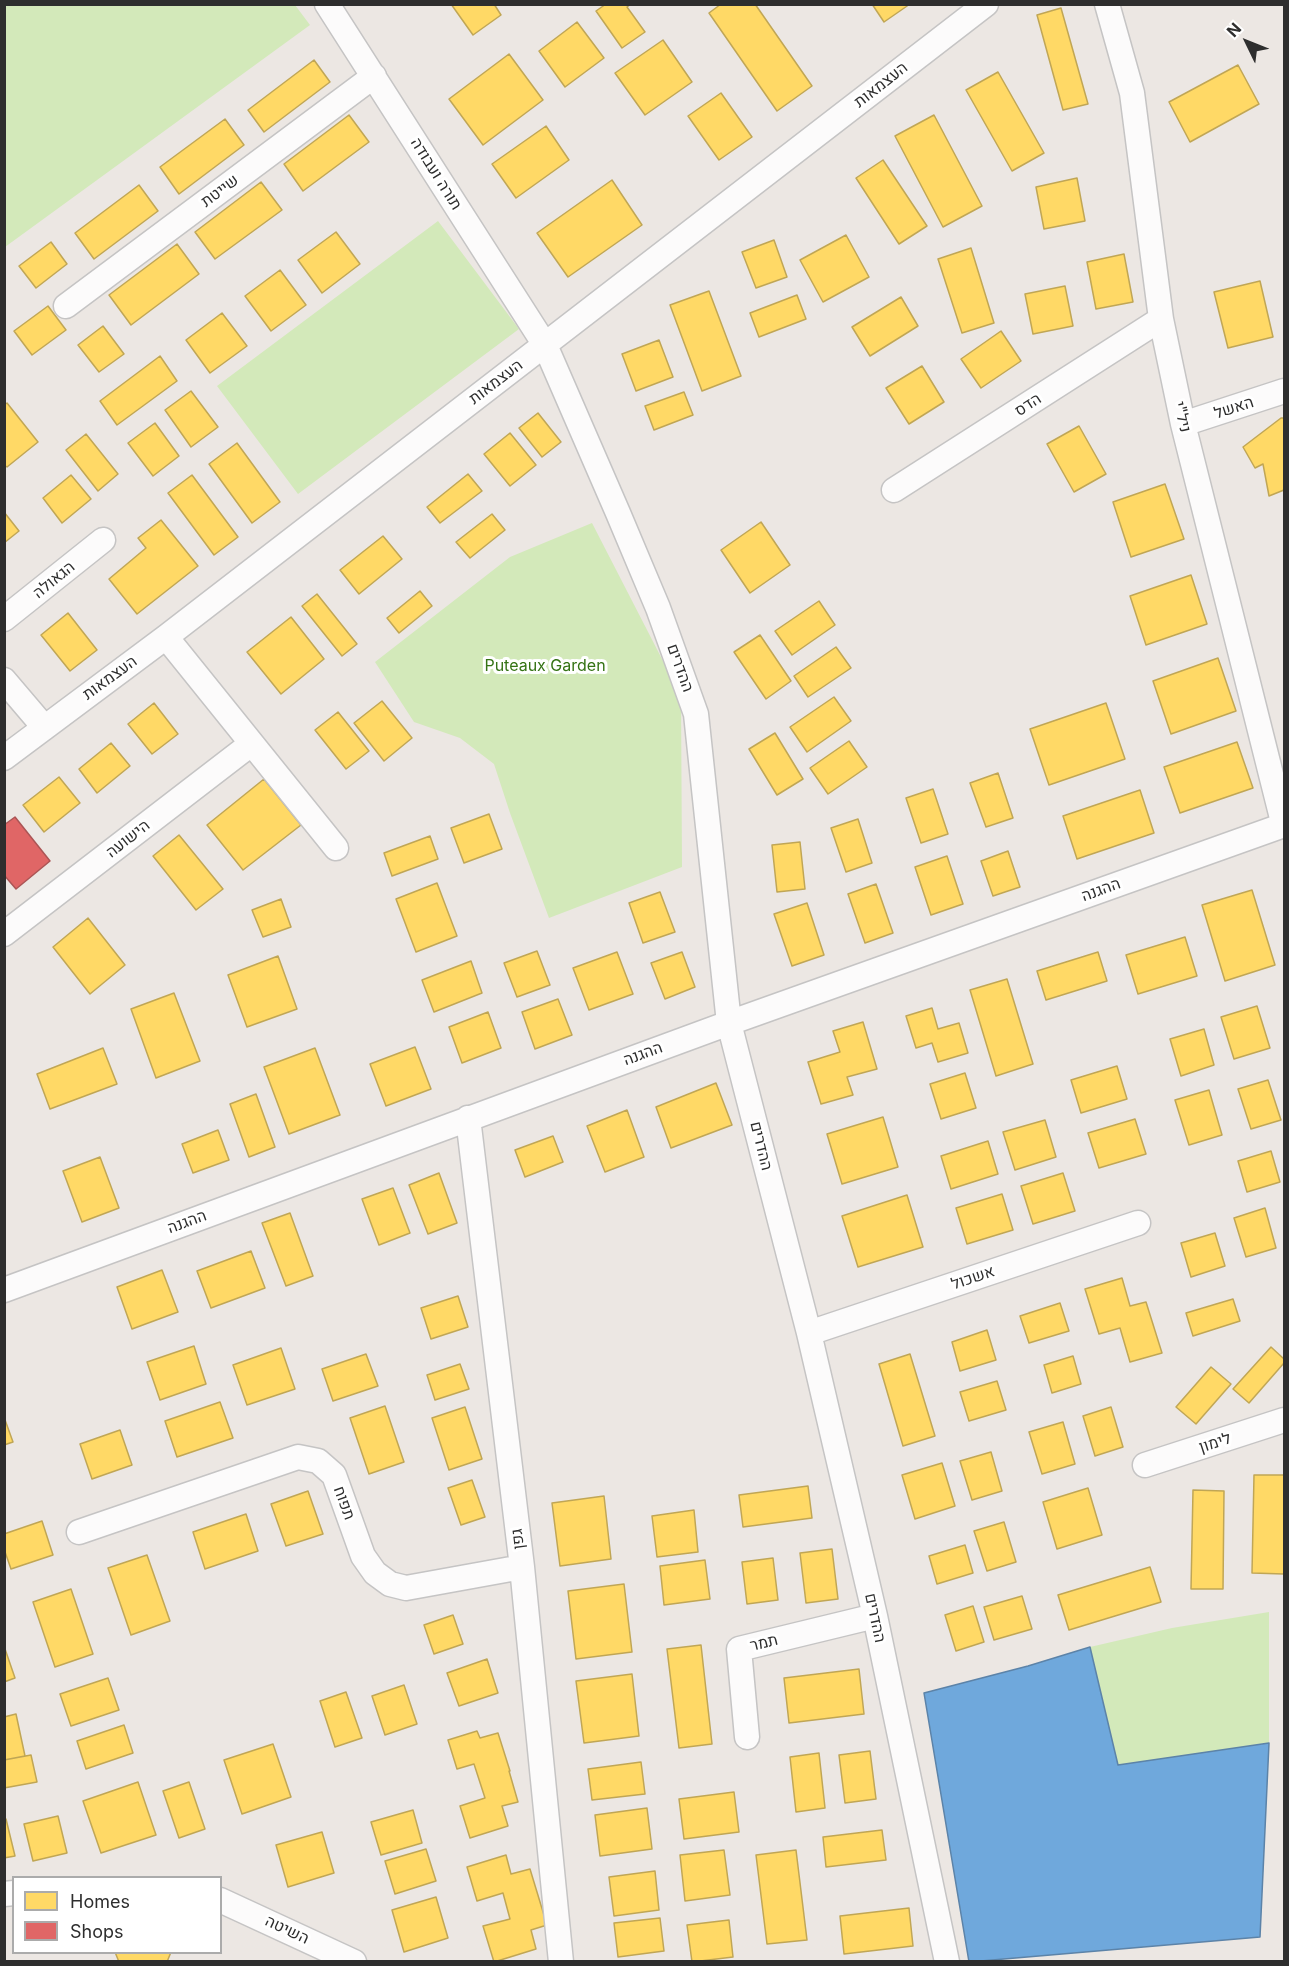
<!DOCTYPE html>
<meta charset="utf-8">
<style>
body{margin:0}
#map{position:relative;width:1289px;height:1966px;overflow:hidden;background:#ece7e3;font-family:Inter,sans-serif}
canvas{display:block}
.frame{position:absolute;inset:0;border:6px solid #2e2e2e;pointer-events:none}
.legend{position:absolute;left:12px;top:1876px;width:210px;height:78px;box-sizing:border-box;background:#fff;border:2px solid #ababab;margin:0;padding:8px 10px;list-style:none;font-size:18px;color:#2e2e2e}
.legend li{display:flex;align-items:center;gap:12px;height:30px}
.legend b{width:30px;border:2px solid #ababab}
.north{position:absolute;left:1217px;top:12px;width:60px;height:60px;-webkit-text-stroke:4px #fff;paint-order:stroke;rotate:313deg;font-size:16px;font-weight:700;line-height:24px;text-align:center;color:#2e2e2e}
.north::after{content:'';display:block;margin:auto;width:21px;height:27px;background:#2e2e2e;clip-path:polygon(50% 0,100% 100%,50% 72%,0 100%)}
</style>
<div id="map">
<canvas width="1289" height="1966"></canvas>
<div class="frame"></div>
<ul class="legend">
<li><b style="height:16px;background:#ffd966"></b>Homes</li>
<li><b style="height:16px;background:#e06666"></b>Shops</li>
</ul>
<div class="north">N</div>
</div>
<script>
const context = document.querySelector('canvas').getContext('2d');
context.lineJoin = 'round';
function fill(path, color) { context.fillStyle = color; context.fill(path, 'evenodd'); }
function trace(path, color, width, dash) { context.strokeStyle = color; context.lineWidth = width; context.lineCap = dash ? 'butt' : 'round'; context.setLineDash(dash || []); context.stroke(path); }
function label(font, color, halo, rows, align = 'center') {
  context.font = font + ' Inter,Heebo,sans-serif'; context.lineWidth = 6; context.setLineDash([]); context.textBaseline = 'middle'; context.strokeStyle = halo; context.fillStyle = color; for (const [text, x, y, turn = 0] of rows) {
    context.save(); context.translate(x, y); context.rotate((+turn || 0) * Math.PI / 180); context.textAlign = isNaN(turn) ? turn : align; if (halo) context.strokeText(text, 0, 0); context.fillText(text, 0, 0); context.restore();
  }
}
fill(new Path2D(`
 M5 4 295 5 310 25 5 247Z
 M438 221 519 329 298 494 217 386Z
 M592 523 681 696 682 867 549 918 510 813 494 764 460 738 414 722 375 662 510 557Z
 M1269 1612V1743L1118 1765 1090 1647 1172 1628Z`), '#d3e9ba');
const homes = new Path2D(`
 M451 4H494L501 15 473 35Z
 M606 4H631L627 7 645 32 622 48 596 11Z
 M721 4H755L812 86 777 111 709 13Z
 M872 4H910L884 22Z
 M1061 8 1088 104 1063 110 1037 15Z
 M577 22 604 58 565 87 539 51Z
 M663 40 692 82 645 115 615 73Z
 M509 54 543 100 483 145 449 99Z
 M314 60 330 82 264 132 248 110Z
 M1238 65 1259 104 1190 142 1169 102Z
 M998 72 1044 153 1012 171 966 90Z
 M721 93 752 137 719 160 688 116Z
 M349 115 369 142 303 191 284 164Z
 M934 115 982 206 943 227 895 136Z
 M225 119 244 145 179 194 160 167Z
 M546 126 569 160 516 198 492 164Z
 M883 160 927 226 899 244 856 178Z
 M1077 178 1085 221 1044 229 1036 187Z
 M612 180 642 225 568 277 537 233Z
 M261 182 282 210 215 259 195 232Z
 M139 185 158 211 94 259 75 233Z
 M336 232 360 264 322 293 298 260Z
 M846 235 869 277 823 302 800 260Z
 M774 240 787 277 756 288 742 252Z
 M51 242 67 264 36 288 19 266Z
 M177 244 199 274 131 325 109 295Z
 M971 248 994 323 962 333 938 259Z
 M1124 254 1133 302 1096 309 1087 262Z
 M280 270 306 305 271 331 245 296Z
 M1260 281 1273 337 1228 348 1214 292Z
 M1065 286 1073 326 1033 334 1025 294Z
 M709 291 741 376 702 391 670 305Z
 M797 295 806 319 759 337 750 313Z
 M901 297 918 326 870 356 852 327Z
 M48 306 66 330 32 355 14 331Z
 M222 313 247 346 210 373 186 340Z
 M103 326 124 354 99 372 78 345Z
 M1001 331 1021 361 981 388 961 359Z
 M659 340 673 377 636 391 622 354Z
 M160 356 177 381 117 425 100 401Z
 M922 366 944 402 909 424 886 388Z
 M191 391 218 427 191 447 165 410Z
 M684 392 693 415 654 430 645 406Z
 M7 403 38 442 7 467 4 465V405Z
 M538 413 561 442 542 457 519 428Z
 M1281 418H1284V490L1269 496 1263 464 1255 468 1243 447Z
 M155 423 179 456 153 476 128 443Z
 M1079 426 1106 474 1074 492 1047 444Z
 M510 433 536 465 510 486 484 454Z
 M86 434 118 474 98 491 66 450Z
 M237 443 280 502 252 523 209 464Z
 M468 474 482 491 440 523 427 507Z
 M71 475 91 499 62 523 43 498Z
 M192 475 238 537 214 555 168 493Z
 M1165 484 1184 539 1131 557 1113 502Z
 M4 512 19 531 4 543Z
 M492 514 505 530 470 558 456 542Z
 M161 520 198 566 137 614 109 579 146 548 138 538Z
 M761 522 790 565 750 593 721 550Z
 M383 536 402 559 359 594 340 570Z
 M1191 575 1207 624 1146 645 1130 596Z
 M420 591 432 606 399 633 387 618Z
 M317 594 357 644 342 656 302 606Z
 M819 601 835 625 792 655 775 631Z
 M68 613 97 650 70 671 41 635Z
 M291 617 324 659 281 694 247 652Z
 M760 635 791 681 766 699 734 652Z
 M836 647 851 668 808 697 794 676Z
 M1218 658 1236 711 1171 734 1153 681Z
 M834 697 851 721 807 752 790 727Z
 M382 701 412 738 384 761 354 723Z
 M154 703 178 734 152 754 128 724Z
 M1106 703 1125 759 1049 785 1030 729Z
 M338 712 369 751 346 769 315 730Z
 M775 733 803 779 777 795 749 749Z
 M849 741 867 767 828 794 810 768Z
 M1237 742 1253 788 1180 813 1164 767Z
 M111 743 130 766 97 793 79 769Z
 M998 773 1013 818 986 827 970 783Z
 M59 777 80 803 44 832 23 805Z
 M264 779 301 825 243 870 207 825Z
 M933 789 948 834 921 843 906 798Z
 M1140 790 1154 833 1077 859 1063 816Z
 M489 814 502 849 464 863 451 828Z
 M858 819 872 863 846 872 831 828Z
 M179 835 223 889 196 910 153 856Z
 M430 836 438 859 392 876 384 853Z
 M800 842 805 889 777 892 772 845Z
 M1008 851 1020 887 993 896 981 861Z
 M947 856 963 904 931 915 915 867Z
 M437 883 457 936 416 952 396 899Z
 M876 884 893 933 865 943 848 894Z
 M1252 890 1275 965 1225 981 1202 905Z
 M660 892 675 932 643 943 629 903Z
 M281 899 291 927 263 937 252 910Z
 M807 903 824 955 792 966 774 914Z
 M88 918 125 965 90 994 53 947Z
 M1185 937 1197 976 1138 994 1126 955Z
 M537 951 550 985 517 997 504 963Z
 M617 952 633 994 589 1010 573 968Z
 M682 952 695 987 665 999 651 963Z
 M1098 952 1107 981 1046 1000 1037 971Z
 M278 956 297 1009 247 1027 228 975Z
 M471 961 482 993 434 1012 422 980Z
 M1007 979 1033 1064 996 1076 970 990Z
 M174 993 200 1061 156 1078 131 1009Z
 M558 999 572 1035 535 1049 522 1012Z
 M1257 1006 1270 1048 1234 1059 1221 1017Z
 M932 1008 938 1029 959 1023 968 1053 938 1062 932 1043 916 1048 906 1016Z
 M488 1012 501 1048 462 1063 449 1027Z
 M863 1022 877 1069 847 1077 853 1095 821 1104 808 1062 840 1052 833 1031Z
 M1204 1029 1214 1065 1181 1076 1170 1039Z
 M415 1047 431 1089 386 1106 370 1064Z
 M103 1048 117 1084 50 1109 37 1074Z
 M315 1048 340 1115 289 1134 264 1067Z
 M1117 1066 1127 1099 1081 1113 1071 1080Z
 M965 1073 976 1108 941 1119 930 1084Z
 M1268 1080 1281 1120 1251 1129 1238 1089Z
 M716 1083 732 1125 671 1148 656 1107Z
 M1209 1090 1222 1135 1189 1145 1175 1100Z
 M256 1094 275 1147 249 1157 230 1104Z
 M627 1110 644 1157 605 1172 587 1126Z
 M883 1117 898 1167 842 1184 827 1134Z
 M1135 1119 1146 1154 1099 1168 1088 1133Z
 M1045 1120 1056 1157 1015 1170 1003 1132Z
 M218 1130 229 1160 193 1173 182 1144Z
 M553 1136 563 1162 525 1177 515 1150Z
 M988 1141 998 1174 951 1189 941 1156Z
 M1271 1151 1280 1182 1247 1192 1238 1161Z
 M100 1157 119 1208 82 1222 63 1171Z
 M439 1173 457 1223 428 1234 409 1185Z
 M1063 1173 1075 1211 1033 1224 1021 1186Z
 M393 1188 410 1233 379 1245 362 1199Z
 M1002 1194 1013 1230 967 1244 956 1208Z
 M907 1195 923 1247 858 1267 842 1216Z
 M1265 1208 1276 1248 1246 1257 1234 1218Z
 M290 1213 313 1276 286 1286 262 1223Z
 M1215 1233 1225 1266 1191 1277 1181 1243Z
 M251 1251 265 1288 211 1308 197 1271Z
 M162 1270 178 1312 132 1329 117 1287Z
 M1122 1278 1130 1306 1146 1302 1162 1353 1130 1362 1120 1328 1099 1334 1085 1289Z
 M458 1296 468 1327 431 1339 421 1308Z
 M1233 1299 1240 1321 1193 1336 1186 1313Z
 M1060 1303 1069 1331 1029 1343 1020 1316Z
 M987 1330 996 1360 960 1371 952 1342Z
 M194 1346 206 1384 160 1400 147 1362Z
 M1271 1347 1284 1359V1363L1249 1403 1233 1389Z
 M281 1348 295 1389 247 1405 233 1365Z
 M366 1354 378 1386 333 1401 322 1369Z
 M910 1354 935 1436 903 1446 879 1364Z
 M1073 1356 1081 1384 1052 1393 1044 1365Z
 M460 1364 469 1389 435 1400 427 1375Z
 M1211 1367 1231 1384 1196 1424 1176 1407Z
 M997 1381 1006 1410 969 1421 960 1392Z
 M220 1402 233 1438 177 1457 165 1421Z
 M385 1406 404 1462 369 1474 350 1418Z
 M465 1407 482 1459 449 1470 432 1418Z
 M1111 1407 1123 1447 1095 1456 1083 1416Z
 M4 1417 13 1442 4 1445Z
 M1063 1422 1075 1464 1042 1474 1029 1432Z
 M120 1430 132 1465 92 1479 80 1444Z
 M991 1452 1002 1491 972 1500 960 1461Z
 M942 1463 955 1506 915 1519 902 1475Z
 M1254 1475H1284V1574L1252 1573Z
 M472 1480 485 1517 461 1525 448 1488Z
 M808 1486 812 1518 743 1527 739 1495Z
 M1088 1488 1102 1535 1057 1549 1043 1502Z
 M1193 1490 1224 1491 1223 1589H1191Z
 M308 1491 323 1534 286 1546 271 1504Z
 M604 1496 611 1559 560 1566 552 1503Z
 M694 1510 698 1552 657 1557 652 1516Z
 M246 1514 258 1551 205 1569 193 1532Z
 M42 1521 53 1555 11 1569 4 1549V1534Z
 M1004 1522 1016 1562 987 1571 974 1531Z
 M965 1545 973 1573 937 1584 929 1556Z
 M832 1549 838 1599 806 1603 800 1553Z
 M147 1555 170 1621 131 1635 108 1568Z
 M773 1558 778 1600 747 1604 742 1562Z
 M705 1560 710 1599 664 1605 660 1566Z
 M1150 1567 1161 1602 1069 1630 1058 1595Z
 M624 1584 632 1652 576 1659 568 1591Z
 M71 1589 93 1654 55 1667 33 1602Z
 M1022 1596 1032 1629 994 1640 984 1607Z
 M973 1606 984 1642 956 1651 945 1615Z
 M453 1615 463 1644 434 1654 424 1625Z
 M701 1645 712 1744 679 1748 667 1649Z
 M4 1646 15 1678 4 1682Z
 M487 1659 498 1693 459 1706 447 1673Z
 M859 1669 864 1714 789 1723 784 1678Z
 M632 1674 639 1736 584 1743 576 1681Z
 M108 1678 119 1710 71 1726 60 1694Z
 M404 1685 417 1724 385 1735 372 1696Z
 M346 1692 362 1738 335 1747 320 1701Z
 M16 1714 25 1756 4 1760V1717Z
 M124 1725 133 1753 86 1769 77 1741Z
 M477 1731 480 1738 498 1733 510 1771H509L518 1802 502 1806 508 1826 470 1838 460 1806 485 1798 474 1764 457 1769 448 1740Z
 M273 1744 291 1797 242 1814 224 1760Z
 M870 1751 876 1799 845 1803 839 1755Z
 M819 1753 825 1808 796 1812 790 1757Z
 M31 1755 37 1782 4 1788V1760Z
 M641 1762 645 1794 592 1800 588 1769Z
 M138 1782 156 1835 101 1853 83 1801Z
 M189 1782 205 1829 179 1838 163 1791Z
 M734 1792 739 1832 684 1839 679 1799Z
 M647 1808 652 1849 600 1856 595 1815Z
 M413 1810 422 1843 381 1855 371 1822Z
 M58 1816 67 1853 33 1861 24 1824Z
 M4 1819H6L15 1856 4 1858Z
 M882 1830 886 1860 826 1867 823 1837Z
 M322 1832 334 1873 288 1887 276 1845Z
 M426 1849 436 1881 395 1894 385 1861Z
 M724 1850 730 1895 685 1901 680 1855Z
 M796 1850 807 1940 767 1944 756 1855Z
 M506 1855 511 1874 530 1869 547 1925 531 1930 536 1949 494 1962 483 1926 510 1919 503 1893 477 1901 467 1867Z
 M655 1871 659 1910 614 1916 609 1877Z
 M436 1897 448 1938 404 1952 392 1910Z
 M909 1908 913 1946 844 1954 840 1916Z
 M660 1918 664 1951 618 1957 614 1923Z
 M729 1920 733 1957 692 1962 687 1925Z
 M115 1952H171L167 1962H119Z`);
fill(homes, '#ffd966');
trace(homes, '#c0a655', 1.5);
const shops = new Path2D(`
 M15 817 50 861 16 889 4 875V825Z`);
fill(shops, '#e06666');
trace(shops, '#ab5555', 1.5);
const schools = new Path2D(`
 M1090 1647 1118 1765 1269 1743 1260 1937 969 1962 924 1693 1028 1666Z`);
fill(schools, '#6fa8dc');
trace(schools, '#5c83a8', 1.5);
const minor = new Path2D(`
 M327 4 545 345 618 513 658 608 696 714 729 1023 809 1333 875 1616 947 1962
 M1107 4 1132 93 1161 319 1183 424 1284 826
 M66 306 374 76
 M1183 424 1284 391
 M894 490 1161 319
 M4 619 103 540
 M166 637 336 848
 M4 680 44 727
 M4 758 166 637 986 4
 M4 934 251 744
 M468 1118 522 1567 561 1962
 M4 1290 729 1023 1284 825
 M809 1333 1138 1223
 M1145 1465 1284 1420
 M79 1532 298 1457 318 1461 334 1475 363 1556 375 1573 390 1584 406 1588 522 1567
 M747 1737 739 1649 875 1616
 M4 1894 14 1893
 M220 1900 354 1962`);
trace(minor, '#c5c4c4', 27);
trace(minor, '#fcfbfb', 24);
label('16px', '#2e2e2e', '#fff', [
 ["העצמאות",881,85,-38],
 ["תורה ועבודה",436,174,58],
 ["שייטת",220,191,-37],
 ["העצמאות",496,382,-37],
 ["הדס",1028,405,-33],
 ["האשל",1234,408,-18],
 ["ניל\"י",1182,417,77],
 ["הגאולה",54,580,-39],
 ["ההדרים",680,668,70],
 ["העצמאות",110,678,-36],
 ["הישועה",128,839,-38],
 ["ההגנה",1101,890,-20],
 ["ההגנה",643,1054,-20],
 ["ההדרים",761,1146,76],
 ["ההגנה",187,1222,-20],
 ["אשכול",973,1278,-19],
 ["לימון",1215,1443,-18],
 ["תפוח",344,1503,70],
 ["גפן",518,1539,-97],
 ["ההדרים",875,1618,78],
 ["תמר",764,1643,-14],
 ["השיטה",287,1930,25]
]);
label('16px', '#357315', '#fff', [
 ["Puteaux Garden",545,666]
]);
</script>
